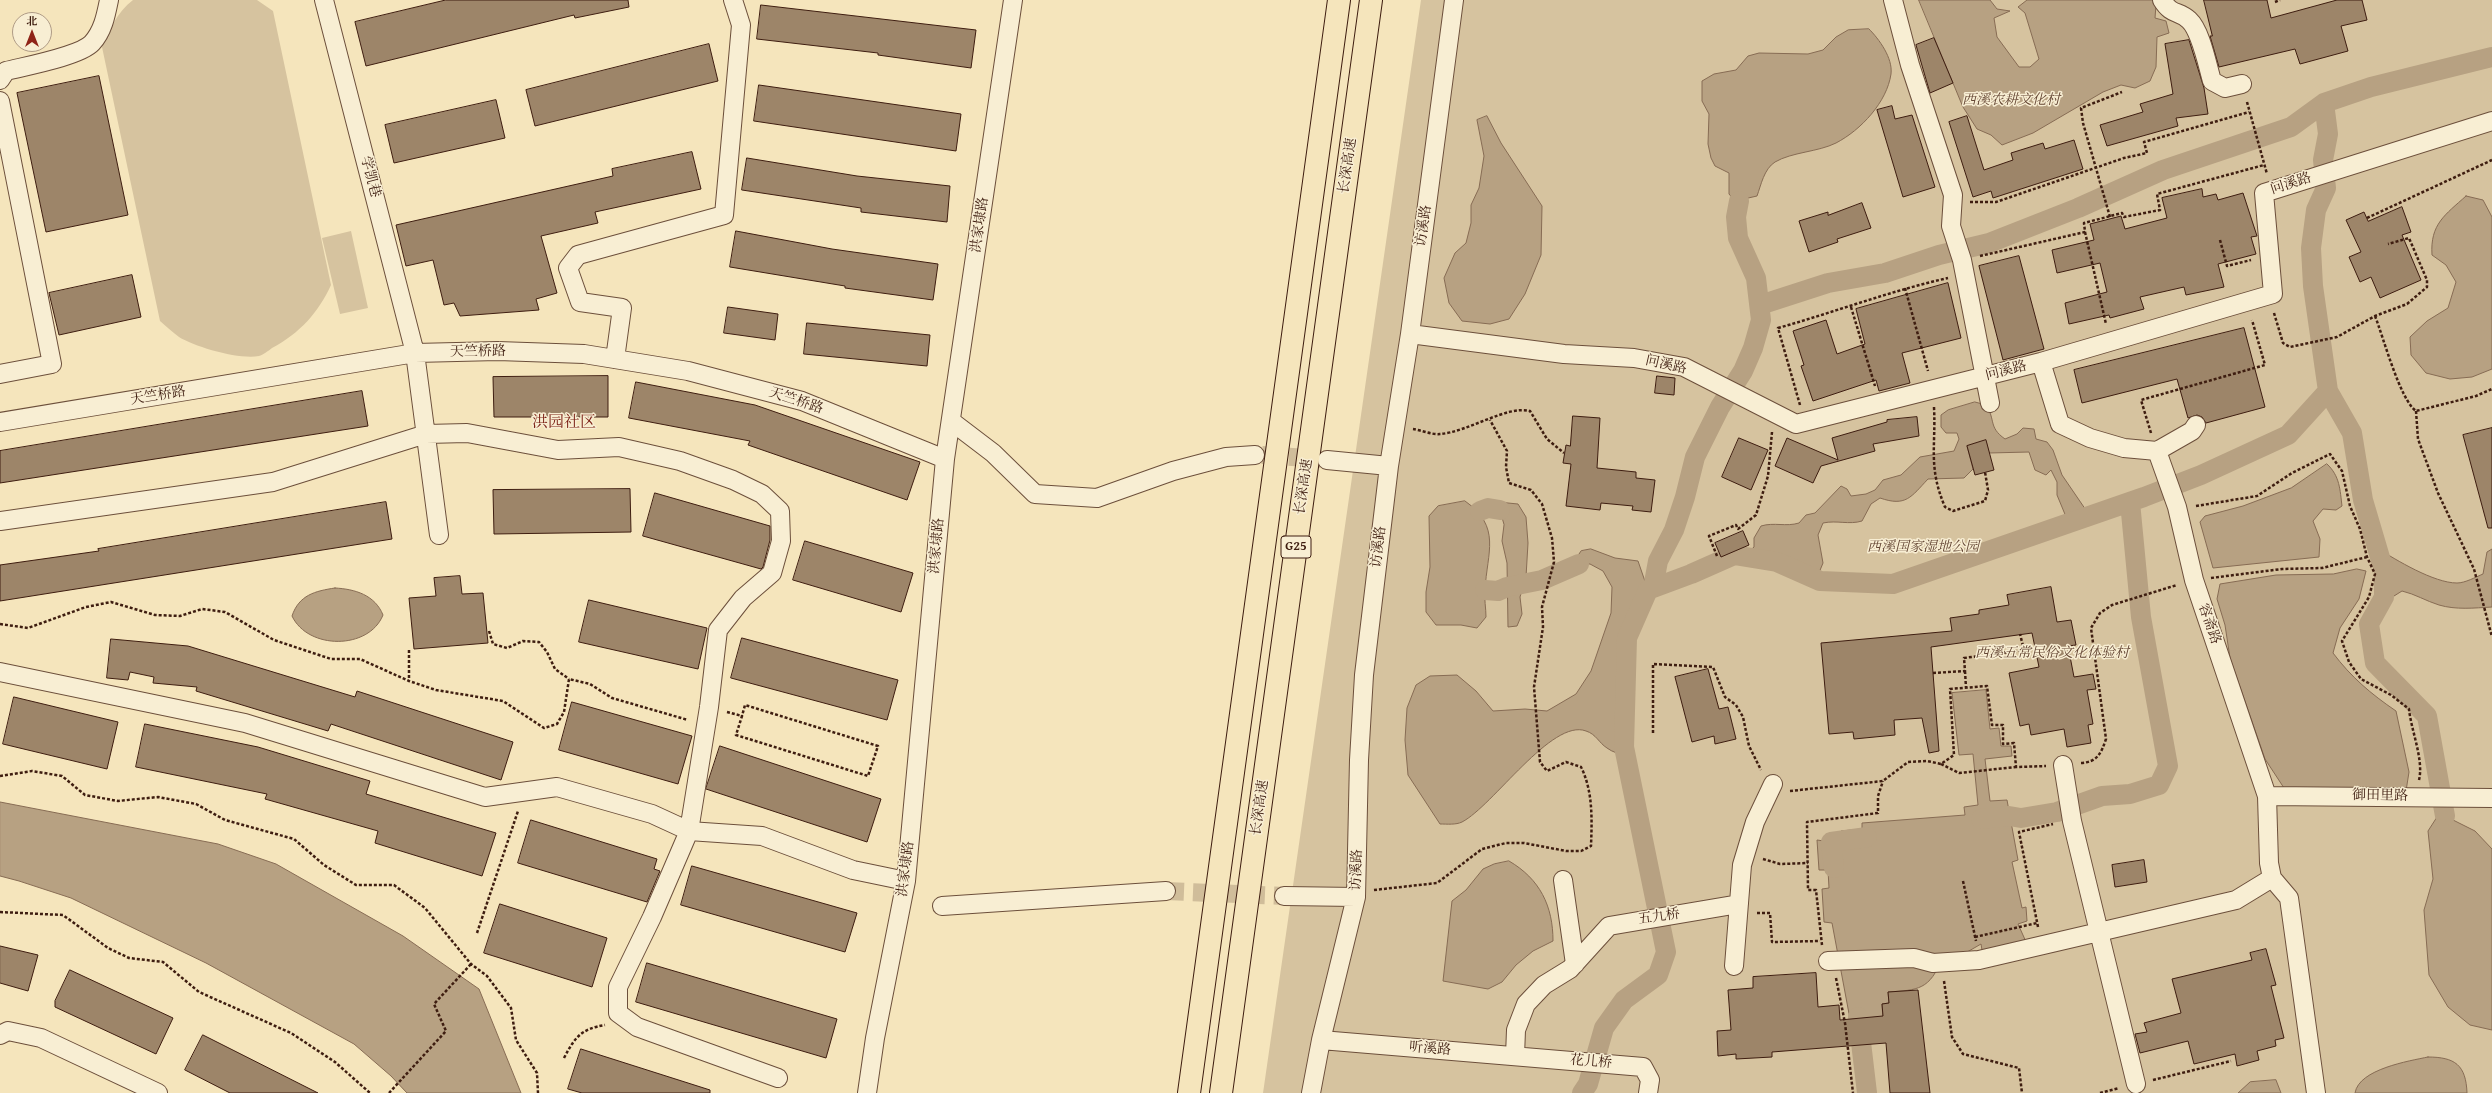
<!DOCTYPE html>
<meta charset="utf-8">
<style>
body{margin:0}
#map{position:relative;width:2492px;height:1093px;overflow:hidden;background:#f5e5bc;font-family:"Gentium Book Plus","Noto Serif SC",serif}
canvas{display:block}
.north{position:absolute;left:12px;top:12px;width:40px;height:40px;box-sizing:border-box;background:#f8eed3;border:1px solid #ae9a85;border-radius:50%;rotate:0deg;font-size:11px;font-weight:700;line-height:16px;text-align:center;color:#3e1d10}
.north::after{content:'';display:block;margin:auto;width:14px;height:18px;background:#8f2418;clip-path:polygon(50% 0,100% 100%,50% 72%,0 100%)}
</style>
<div id="map">
<canvas width="2492" height="1093"></canvas>
<div class="north">北</div>
</div>
<script>
const context = document.querySelector('canvas').getContext('2d');
context.lineJoin = 'round';
function fill(path, color) { context.fillStyle = color; context.fill(path, 'evenodd'); }
function trace(path, color, width, dash) { context.strokeStyle = color; context.lineWidth = width; context.lineCap = dash ? 'butt' : 'round'; context.setLineDash(dash || []); context.stroke(path); }
function label(font, color, halo, rows, align = 'center') {
  context.font = font + ' "Gentium Book Plus","Noto Serif SC",serif'; context.lineWidth = 3; context.setLineDash([]); context.textBaseline = 'middle'; context.strokeStyle = halo; context.fillStyle = color; for (const [text, x, y, turn = 0] of rows) {
    context.save(); context.translate(x, y); context.rotate((+turn || 0) * Math.PI / 180); context.textAlign = isNaN(turn) ? turn : align; if (halo) context.strokeText(text, 0, 0); context.fillText(text, 0, 0); context.restore();
  }
}
fill(new Path2D(`
 M133 0H257L273 11 331 285C318 313 300 333 272 348 268 351 263 355 259 356 240 360 195 347 179 337 172 332 166 326 160 321L102 47C110 29 117 12 133 0Z
 M1421 0H2492V1093H1263Z
 M351 231 368 308 340 314 322 238Z`), '#d6c39f');
const water = new Path2D(`
 M1919 0H1990L1997 9 2010 11 1994 18 1997 37 2019 67H2030L2039 59 2025 13 2018 7 2027 0H2160L2156 5 2155 18 2166 21 2169 33 2157 37 2156 67 2150 81 2135 88 2121 85 2103 92 2033 133 2002 145 1991 135 1977 129 1963 107Z
 M1869 29C1879 39 1893 58 1891 74 1887 102 1861 130 1836 143 1818 152 1792 152 1775 162 1764 169 1761 185 1757 196L1735 201 1729 194V173L1715 166 1711 158 1708 144 1709 114 1702 101V81L1714 74 1736 70 1748 56 1759 53 1808 54 1823 50 1836 37 1848 30Z
 M1487 116 1501 143 1542 206 1541 255 1525 294 1509 319 1490 324 1462 321 1449 303 1444 278 1455 253 1466 243 1471 223V205L1479 188 1484 156 1477 120Z
 M2466 196 2483 200 2492 217V369L2472 377 2450 379 2426 373 2411 355 2410 337 2427 321 2448 308 2456 282 2446 265 2432 255C2430 224 2445 215 2466 196Z
 M1975 402 1986 405C1996 420 1988 427 2005 439L2017 434 2023 428 2034 429 2036 439 2047 442 2053 450 2062 475 2090 516 2069 524 2057 495V482L2051 470 2046 475 2035 470 2029 452 1989 453 1986 441 1967 446 1973 469 1964 478 1928 479C1911 497 1906 507 1880 498L1871 504 1862 521C1849 525 1837 520 1823 523L1818 535 1823 563 1816 580 1777 562 1743 557 1754 547V538L1761 526C1774 522 1786 527 1799 523L1806 515 1815 513 1841 486 1847 489 1851 496 1866 494 1875 490 1883 480 1901 475 1920 457 1954 451 1959 439 1957 433H1946L1941 427V415L1948 410Z
 M2327 464C2340 476 2340 490 2342 506L2336 510 2323 509 2313 521 2320 539 2319 557 2213 568 2200 522 2205 516 2243 506 2291 488Z
 M1465 501C1502 527 1487 552 1485 590 1484 599 1486 608 1486 617L1477 628 1461 625H1436L1426 612V592L1430 567 1429 516 1438 506Z
 M1498 502 1518 504 1526 517 1528 543 1526 577 1520 597 1522 614 1517 626 1508 627 1507 563 1502 541 1504 525Z
 M2377 548C2396 560 2434 583 2457 583 2465 583 2476 577 2483 574L2487 552 2492 549V607C2474 608 2456 610 2439 605 2426 601 2415 594 2402 591L2394 596 2384 597V572Z
 M1591 549 1615 558 1638 561 1648 590 1627 638 1626 756C1620 754 1612 752 1607 748 1599 743 1596 734 1586 731 1552 718 1493 806 1462 822 1456 825 1447 824 1440 824L1408 775 1405 740 1407 708 1416 685 1430 676 1457 675 1476 691 1493 711 1525 709 1547 711 1576 694 1591 671 1611 613 1612 587 1603 571 1590 564H1579L1577 557 1581 551Z
 M2357 569 2366 571 2359 599 2340 628 2333 653C2351 677 2371 694 2396 711L2409 772 2406 791 2284 788 2265 759 2230 658 2225 625 2217 599 2220 584 2276 575 2333 574Z
 M335 588C355 589 375 595 383 615 369 650 308 650 292 616 299 595 315 591 335 588Z
 M1986 690 1990 729 1999 728 2001 746H2011L2012 756 1985 759 1990 801 2007 800 2018 860 2012 862 2022 908 2026 907 2027 921 2018 924 2027 944 1983 956 1981 944 1962 955 1942 958C1930 990 1918 990 1888 992L1889 1003 1882 1004 1883 1020 1850 1019 1832 923 1824 922 1822 889 1829 888 1828 870H1819L1817 840 1831 842 1840 839 1841 831 1862 829V823L1965 815 1964 807 1978 805 1973 754 1959 755 1952 693Z
 M0 802 218 844 276 864 403 936 479 989 521 1093H407L391 1076 354 1044 206 963 71 898 19 881 0 876Z
 M2445 816 2475 831 2492 849V1030L2470 1025 2448 1007 2429 975 2424 910 2433 879 2428 831 2437 817Z
 M1509 861C1540 879 1553 906 1553 941L1533 951 1516 965 1502 982 1488 989 1443 981 1452 901 1466 890 1483 869 1494 864Z
 M2428 1057C2455 1057 2466 1065 2467 1093H2355C2359 1069 2409 1061 2428 1057Z
 M2276 1080 2281 1093H2238L2250 1082Z`);
fill(water, '#b7a182');
trace(water, '#876c54', 1);
trace(new Path2D(`
 M2324 103 2328 134 2323 160 2326 188 2316 210 2311 248 2313 286 2328 391 2352 433 2363 500 2384 571V597L2369 624 2375 663 2427 716 2445 816
 M1760 305 1828 283 1885 273 1939 255 1989 243 2078 208 2163 170 2291 127 2324 103 2371 87 2492 57
 M1480 511 1488 508 1500 510
 M1653 588 1658 561 1674 530 1685 497 1695 457 1720 407 1743 371 1753 348 1761 320 1756 278 1738 238 1736 217 1739 201
 M1485 590 1498 591 1507 587 1542 580 1579 564
 M1981 819 2009 816 2021 818 2057 812 2102 796 2130 794 2159 785 2168 766 2141 617 2130 502
 M1834 868 1831 842 1867 837
 M1858 1017 1867 1093
 M1582 1093 1588 1084 1604 1028 1624 1000 1658 975 1666 952 1624 747 1627 638 1648 590 1691 574 1734 555 1777 562 1820 581 1893 584 2144 497 2201 475 2288 435 2328 391`), '#b7a182', 20);
const building = new Path2D(`
 M446 0H628L629 7 575 18 574 15 366 66 355 22Z
 M2204 0H2267L2271 18 2337 0H2362L2367 20 2341 26 2348 51 2300 64 2295 49 2219 67 2210 36H2212Z
 M761 5 976 30 971 68 878 55V53L757 39Z
 M1934 38 1953 83 1930 93 1916 45Z
 M2189 40 2204 88 2208 114 2176 118 2178 126 2107 146 2100 125 2143 112 2140 104 2173 94 2165 44Z
 M709 44 718 81 535 126 526 90Z
 M99 76 128 215 46 232 17 93Z
 M759 85 961 114 956 151 754 121Z
 M496 100 505 138 394 163 385 125Z
 M1892 106 1895 119 1912 115 1935 187 1903 197 1877 110Z
 M1967 116 1984 170 2013 160 2011 153 2043 143 2045 149 2074 140 2083 169 1993 198 1991 191 1973 197 1949 122Z
 M692 152 701 189 595 212 598 223 541 236 557 293 536 299 539 310 460 316 454 303 444 305 433 260 406 266 396 225 613 176 612 169Z
 M747 158 857 176 950 186 947 222 861 212V208L742 190Z
 M2202 189 2203 197 2216 194 2218 200 2243 193 2257 236 2251 237 2256 254 2218 264 2224 287 2186 295 2184 287 2140 297 2144 309 2110 318 2109 315 2069 324 2065 303 2107 292 2100 263 2057 273 2052 250 2094 240 2090 224 2121 216 2125 229 2167 218 2162 198Z
 M1862 203 1871 228 1837 239 1838 242 1809 252 1799 221 1828 212V215Z
 M2402 207 2411 232 2402 235 2421 280 2380 298 2371 277 2360 282 2349 257 2361 252 2346 220 2364 212 2368 221Z
 M736 231 832 249 938 264 933 300 845 288V286L730 267Z
 M2019 256 2044 349 2003 360 1979 266Z
 M132 275 141 317 59 335 49 293Z
 M1948 283 1961 338 1902 353 1910 383 1879 391 1876 380 1813 401 1801 366 1804 365 1793 331 1826 320 1837 354 1865 344 1856 309Z
 M728 307 778 314 775 340 724 333Z
 M807 323 930 335 927 366 804 354Z
 M2244 328 2265 407 2206 423 2202 417 2197 415 2188 418 2177 379 2082 403 2074 370Z
 M608 376V417H494L493 377Z
 M1657 376 1675 378 1674 395 1655 393Z
 M636 382 755 405 920 462 907 500 748 445 750 441 629 418Z
 M362 391 368 426 0 483V451Z
 M1573 416 1600 418 1597 468 1636 472V478L1655 480 1651 512 1632 510 1633 506 1601 503 1600 510 1566 506 1571 464 1563 463 1566 445 1570 446Z
 M1917 417 1919 436 1873 444 1875 451 1821 466 1813 483 1775 466 1787 438 1838 460 1832 438 1887 422V420Z
 M2492 428V528H2488L2463 435Z
 M1739 438 1768 450 1751 490 1722 477Z
 M1986 440 1994 470 1975 475 1967 446Z
 M630 489 631 532 494 534 493 490Z
 M655 493 770 526V540L763 567 761 569 643 536Z
 M386 502 392 539 0 601V565L99 551 98 549Z
 M1743 531 1749 545 1721 557 1715 543Z
 M805 541 913 573 901 612 793 580Z
 M460 576 462 594 483 593 488 643 414 649 409 598 436 596 434 578Z
 M2051 587 2057 622 2071 620 2076 645 2068 646 2074 677 2093 674 2096 689 2087 690 2093 724 2088 725 2091 743 2067 747 2064 729 2031 735 2029 724 2020 726 2009 673 2039 667 2032 633 1931 647 1939 751 1929 753 1922 718 1894 720 1895 735 1854 739 1853 732 1829 734 1821 643 1952 631 1950 618 1979 614V610L2009 605 2007 595Z
 M589 600 707 628 698 669 579 642Z
 M742 638 898 680 887 720 731 678Z
 M111 639 188 646 355 697 357 691 513 742 501 780 331 724 328 731 196 691 197 687 153 683 154 677 130 672 128 680 107 678Z
 M1708 669 1719 709 1728 707 1736 739 1715 744 1714 736 1692 742 1675 677Z
 M14 697 118 722 107 769 3 744Z
 M572 702 692 736 678 784 559 750Z
 M145 724 258 747 370 781 366 794 496 833 482 876 375 843 378 831 265 799 267 794 136 767Z
 M720 746 881 799 867 842 706 789Z
 M531 820 657 859 654 869 660 871 647 902 518 863Z
 M2144 860 2147 882 2115 887 2112 865Z
 M692 866 857 913 845 952 681 905Z
 M500 904 607 938 592 987 484 953Z
 M0 946 38 955 28 991 0 983Z
 M2266 949 2276 985 2271 986 2284 1038 2275 1040 2276 1046 2257 1051 2259 1060 2237 1066 2235 1054 2194 1064 2188 1041 2140 1053 2135 1034 2147 1032 2144 1023 2181 1013 2172 979 2252 960 2250 953Z
 M647 963 837 1019 826 1058 636 1002Z
 M70 970 173 1018 156 1054 55 1007V1001Z
 M1816 973 1818 1007 1839 1005 1840 1020 1883 1016 1882 1004 1889 1003 1888 992 1918 990 1930 1093H1890L1886 1043 1772 1052V1057L1736 1059V1054L1718 1056 1717 1031 1731 1030 1728 990 1753 988V977Z
 M203 1035 318 1093H230L185 1070Z
 M581 1049 710 1090V1093H582L568 1089Z`);
fill(building, '#9d8569');
trace(building, '#3e1d10', 1);
trace(new Path2D(`
 M1262 455 1321 459
 M1166 891 1284 896`), '#d0bd9a', 18, [18, 9]);
const minor = new Path2D(`
 M324 0 415 353 439 535
 M1893 0 1910 65 1953 195 1951 226 1962 260 1990 403
 M2162 0C2172 16 2178 10 2189 20 2201 31 2207 64 2212 81L2225 88 2242 84
 M0 80 6 71C26 66 80 56 92 43 103 31 106 15 109 0
 M0 101 52 364 0 374
 M1410 334 1564 354 1634 358 1684 367 1796 424 2041 362 2273 294 2264 193 2492 121
 M615 359 622 308 580 302 568 268 578 255 724 215 741 25 733 0
 M2041 362 2060 424 2090 438 2124 448 2157 451 2192 431 2196 425
 M951 421 993 453 1035 494 1097 498 1173 471 1226 457 1255 455
 M0 422 415 353 498 351 584 354 688 371 802 401 945 459
 M1327 460 1389 466
 M0 521 273 482 426 434 467 433 558 450 619 447 680 461 733 480 762 494 780 511 781 541 772 573 743 598 718 630 709 707 689 831 652 917 618 987V1013L637 1027 778 1078
 M0 672 245 723 485 797 557 787 652 814 689 831 762 836 853 870 906 881
 M2063 765 2072 821 2136 1084
 M2267 796 2492 798
 M2272 878 2289 898 2316 1093
 M1563 880 1575 964
 M1284 896 1356 897
 M942 906 1166 891
 M1828 961 1914 958 1933 963 1979 960 2236 900 2272 878 2269 863 2267 796 2194 580 2177 507 2157 451
 M1734 966 1742 865 1755 822 1773 784
 M0 1035 8 1031 41 1038 158 1093
 M1321 1040 1643 1067 1650 1080 1648 1093
 M1515 1056 1516 1030 1526 1004 1544 985 1570 969 1609 926 1739 904
 M867 1093 875 1038 906 881 945 459 1013 0
 M1311 1093 1321 1040 1356 897 1359 760 1364 675 1389 466 1410 334 1454 0`);
const highway = new Path2D(`
 M1189 1093 1339 0
 M1221 1093 1371 0`);
trace(minor, '#6c4f3b', 20);
trace(highway, '#3e1d10', 24);
trace(new Path2D(`
 M2275 2 2280 0
 M2247 102 2267 174
 M1970 202H1996L2124 158 2147 153 2144 142 2249 112
 M2110 217 2083 123 2081 108 2122 92
 M2367 218 2492 160
 M2085 232 2106 324
 M2220 240 2227 266 2251 260
 M1980 256 2085 232 2084 223 2122 213 2124 217 2160 210 2157 194 2264 165
 M1905 288 1928 371
 M1851 307 1875 386
 M2274 313 2283 343 2290 347 2337 337 2375 316 2407 304 2427 287V280L2409 238 2388 244
 M2375 316C2383 336 2400 400 2416 411L2476 396 2492 389
 M1800 405 1778 328C1835 312 1890 291 1948 278
 M1934 407C1936 448 1928 467 1945 507L1953 511 1985 501 1988 490 1985 472
 M2416 411 2418 439 2438 493 2474 569 2492 637
 M1413 429C1421 430 1432 435 1440 434 1468 432 1507 405 1530 411L1547 439 1564 453
 M2151 433 2141 400 2265 365 2252 320
 M2196 506 2257 496 2292 473 2330 454 2342 471 2350 506 2360 529 2367 557 2375 574 2369 597 2342 641 2349 662 2361 679 2391 695 2409 709C2411 730 2424 760 2419 780
 M1717 556 1709 536 1736 525 1738 529 1756 515 1768 476 1772 432
 M2211 578 2282 569 2322 568 2367 557
 M0 624 28 628 86 607 111 602 155 615 180 616 202 609 225 612 274 640 331 659H360L409 681 436 690 503 701 544 728 557 724 564 712 569 679 590 684 612 698 688 720
 M489 631 493 644 507 648 523 641 539 642 547 652 555 669 569 679
 M409 650V681
 M1965 671 1966 688
 M1933 673 1965 671 1964 658 2024 650 2020 634
 M727 712 742 716 736 735 868 776 878 746 745 705 742 716
 M1653 733V664L1713 667 1725 697 1736 705 1743 717 1749 746 1761 770
 M2081 763C2097 762 2101 754 2106 739L2091 628 2100 613 2112 605 2177 585
 M1941 764 1959 773 2016 767
 M0 776 32 771 62 776 85 795 118 801 158 797 196 804 225 820 294 839 324 865 356 885H394L425 908 471 964 487 976 511 1008 516 1040 537 1073 538 1093
 M1790 791 1883 781 1908 762 1927 761 1941 764 1954 755 1950 689 1987 686 1992 725H2003V744L2014 743 2016 767 2046 766
 M1763 859 1780 864 1808 863
 M1963 881 1976 941
 M1374 890 1437 883 1482 849 1506 843H1524L1566 851H1581L1591 846C1592 819 1593 791 1581 767L1566 762 1547 771 1540 762 1534 687 1543 627 1542 607 1554 562 1552 538 1542 504 1531 490 1509 483 1506 467 1507 451 1490 420
 M0 912 63 915 108 948 129 958 163 962 199 992 291 1033 335 1062 370 1093
 M1757 913H1770L1772 942 1820 941
 M2038 927 2019 832 2053 824
 M477 933 518 811
 M1975 937 2037 923
 M1822 945 1816 890H1808L1807 822 1878 813V796L1883 781
 M1836 978 1845 1023 1853 1093
 M1944 981 1952 1037 1963 1054 2019 1068 2022 1093
 M564 1058C575 1037 581 1029 605 1025
 M2153 1080 2231 1061
 M389 1093 446 1031 434 1004 471 964
 M2100 1093 2119 1088`), '#3e1d10', 2.5, [3, 2]);
trace(minor, '#f8eed3', 18);
trace(highway, '#f5e5bc', 22);
for (const [x, y, w] of [
 [1296,547,30]
]) { const box = new Path2D(); box.roundRect(x - w / 2, y - 11, w, 22, 3); context.fillStyle = '#f8eed3'; context.fill(box); trace(box, '#3e1d10', 1); }
label('bold 13px', '#3e1d10', null, [
 ["G25",1296,547]
]);
label('italic 14px', '#644634', '#f8eed3', [
 ["西溪农耕文化村",2011,100],
 ["西溪国家湿地公园",1923,547],
 ["西溪五常民俗文化体验村",2052,653]
]);
label('14px', '#3e1d10', '#f8eed3', [
 ["长深高速",1348,166,-82],
 ["学凯巷",370,177,75],
 ["问溪路",2291,184,-18],
 ["洪家埭路",980,225,-82],
 ["访溪路",1424,226,-82],
 ["天竺桥路",478,352,-1],
 ["问溪路",1666,365,13],
 ["问溪路",2006,371,-14],
 ["天竺桥路",158,396,-9],
 ["天竺桥路",796,401,18],
 ["长深高速",1304,487,-82],
 ["洪家埭路",937,546,-85],
 ["访溪路",1379,547,-83],
 ["容斋路",2209,624,71],
 ["御田里路",2380,796,1],
 ["长深高速",1260,808,-82],
 ["洪家埭路",906,869,-83],
 ["访溪路",1357,870,-88],
 ["五九桥",1659,917,-8],
 ["听溪路",1430,1049,5],
 ["花儿桥",1591,1062,5]
]);
label('16px', '#7a1f14', '#f8eed3', [
 ["洪园社区",564,423]
]);
</script>
